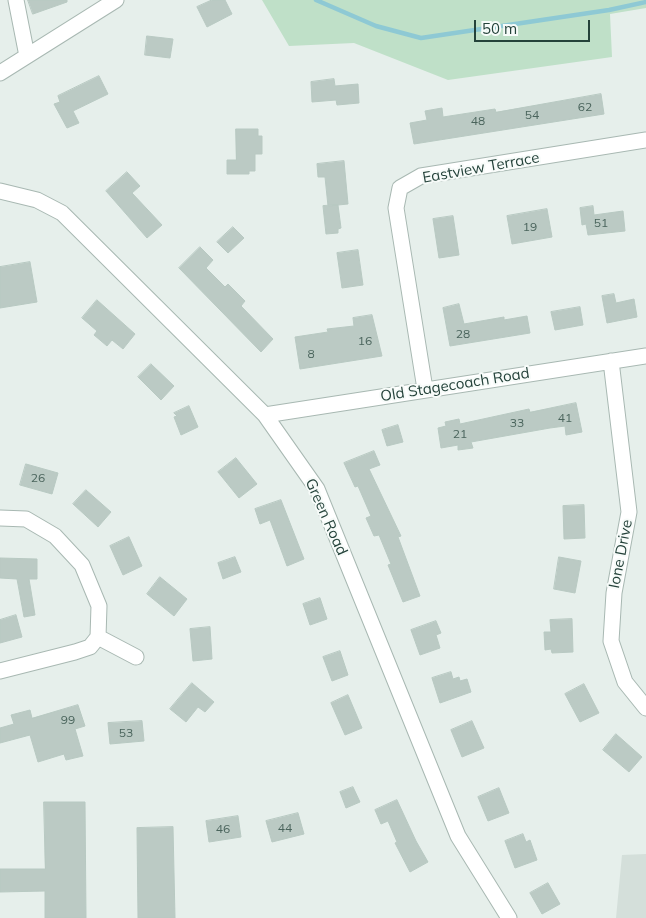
<!DOCTYPE html>
<style>
body{margin:0}
#map{position:relative;width:646px;height:918px;overflow:hidden;background:#e6efeb;font-family:Mulish,sans-serif}
canvas{display:block}
.scale{position:absolute;left:474px;top:20px;width:116px;height:22px;box-sizing:border-box;border:2px solid #24423a;border-top:0;padding-left:6px;font-size:15px;line-height:18px;white-space:nowrap;color:#24423a;-webkit-text-stroke:4px #f7fbf9;paint-order:stroke}
</style>
<div id="map">
<canvas width="646" height="918"></canvas>
<div class="scale">50 m</div>
</div>
<script>
const context = document.querySelector('canvas').getContext('2d');
context.lineJoin = 'round';
function fill(path, color) { context.fillStyle = color; context.fill(path, 'evenodd'); }
function trace(path, color, width, dash) { context.strokeStyle = color; context.lineWidth = width; context.lineCap = dash ? 'butt' : 'round'; context.setLineDash(dash || []); context.stroke(path); }
function label(font, color, halo, rows, align = 'center') {
  context.font = font + ' Mulish,sans-serif'; context.lineWidth = 4; context.setLineDash([]); context.textBaseline = 'middle'; context.strokeStyle = halo; context.fillStyle = color; for (const [text, x, y, turn = 0] of rows) {
    context.save(); context.translate(x, y); context.rotate((+turn || 0) * Math.PI / 180); context.textAlign = isNaN(turn) ? turn : align; if (halo) context.strokeText(text, 0, 0); context.fillText(text, 0, 0); context.restore();
  }
}
fill(new Path2D(`
 M646 854V918H616L622 855Z`), '#d4dfda');
fill(new Path2D(`
 M262 0H646V8L610 14 612 57 448 80 354 43 289 46Z`), '#bfe0c8');
trace(new Path2D(`
 M316 0 376 26 421 38 609 10 646 2`), '#8ec9d4', 4.5);
const building = new Path2D(`
 M28 0H67V2L33 14Z
 M212 0H225L232 14 207 27 197 7Z
 M147 36 173 39 170 58 145 55Z
 M99 76 108 94 73 111 79 123 67 128 54 104 60 102 58 96Z
 M334 79 335 86 358 84 359 103 337 105 336 100 312 102 311 82Z
 M601 94 604 114 414 144 410 123 427 120 425 111 442 108 443 117 495 109 496 112Z
 M236 129H258V136H262V154H255V171H249V174H227V160H236Z
 M344 161 348 204 328 206 325 177H318L317 164Z
 M127 172 140 186 132 193 162 225 147 238 106 191Z
 M338 205 341 228 338 229V233L326 234 323 206Z
 M593 206 594 215 623 211 625 231 588 235 586 224 582 225 580 208Z
 M547 209 552 237 512 244 507 216Z
 M453 216 459 255 439 258 433 219Z
 M233 227 244 238 228 253 217 242Z
 M200 247 213 260 206 268 225 287 228 284 245 301 241 306 273 339 261 352 179 268Z
 M358 250 363 285 342 288 337 253Z
 M30 262 37 302 0 308V267Z
 M614 294 616 303 634 299 637 317 607 323 602 296Z
 M97 300 135 334 123 349 112 340 107 346 94 335 97 331 82 318Z
 M459 304 464 324 504 317V320L527 316 530 333 450 346 443 308Z
 M580 307 583 325 555 330 551 312Z
 M372 315 382 356 300 369 295 337 328 332 327 329 354 326 353 318Z
 M151 364 174 386 161 400 138 377Z
 M576 403 582 432 566 435 565 426 550 428 471 442 473 448 458 450V445L441 448 438 428 446 426 445 422 459 419 460 424 529 409 530 412Z
 M189 406 198 427 181 435 174 417 177 416 174 413Z
 M398 425 403 442 387 446 382 430Z
 M374 451 380 465 369 469 401 536 398 537 420 596 403 602 388 565 391 564 379 535 374 536 366 518 371 516 358 486 355 487 344 463Z
 M236 458 257 484 239 498 218 472Z
 M26 464 58 473 52 494 20 485Z
 M86 490 111 512 98 527 73 504Z
 M281 500 304 559 287 566 270 520 260 524 255 509Z
 M584 505 585 538 564 539 563 506Z
 M129 537 142 566 123 575 110 546Z
 M235 557 241 572 223 579 218 563Z
 M559 557 581 561 575 593 554 589Z
 M0 558 37 559V579H29L35 615 24 617 17 579 0 578Z
 M160 577 187 599 174 616 147 594Z
 M320 598 327 619 310 625 303 604Z
 M16 615 22 637 0 643V620Z
 M572 619 573 652 552 653 551 649 545 650 544 632H551L550 620Z
 M436 621 441 633 436 635 440 648 420 655 411 630Z
 M210 627 212 659 193 661 190 629Z
 M340 651 348 675 332 681 323 657Z
 M451 672 453 679 459 677 460 681 467 679 471 692 440 703 432 678Z
 M192 683 214 702 205 712 198 707 186 722 170 709Z
 M584 684 599 713 580 722 565 694Z
 M348 695 362 728 345 735 331 703Z
 M78 705 85 726 75 729 83 756 66 760 64 754 38 762 30 735 0 743V728L14 724 11 715 30 710 32 718Z
 M142 721 144 741 110 744 108 723Z
 M472 721 484 748 462 757 451 730Z
 M616 734 642 757 629 772 603 750Z
 M353 787 360 802 346 808 340 792Z
 M499 788 509 813 488 821 478 797Z
 M397 800 416 841 428 862 410 872 395 843 397 842 388 821 381 824 375 810Z
 M44 802H85L86 918H45V891L0 892V869H45Z
 M298 813 304 834 272 842 266 821Z
 M238 816 241 837 209 842 206 821Z
 M173 827 175 918H138L137 828Z
 M523 834 526 842 530 840 537 860 515 868 505 841Z
 M548 883 560 904 542 914 530 893Z`);
fill(building, '#bbcac4');
trace(building, '#b8c9c2', 1);
const minor = new Path2D(`
 M16 0 27 56
 M0 73 116 0
 M0 191 37 200 62 213 265 415 317 489 458 836 509 918
 M611 361 629 512 614 593 611 641 625 682 646 708
 M425 389 396 208 400 188 421 176 646 140
 M265 415 646 356
 M0 518 26 519 55 536 82 565 99 606 98 637 136 657
 M0 671 75 652 90 647 98 637`);
trace(minor, '#a8b8b2', 17);
trace(minor, '#fff', 15);
label('12px', '#4a645c', null, [
 ["62",585,107],
 ["54",532,115],
 ["48",478,121],
 ["51",601,223],
 ["19",530,227],
 ["28",463,334],
 ["16",365,341],
 ["8",311,354],
 ["41",565,418],
 ["33",517,423],
 ["21",460,434],
 ["26",38,478],
 ["99",68,720],
 ["53",126,733],
 ["44",285,828],
 ["46",223,829]
]);
label('15px', '#24423a', '#f7fbf9', [
 ["Eastview Terrace",481,168,-10],
 ["Old Stagecoach Road",455,385,-9],
 ["Green Road",326,517,66],
 ["Ione Drive",621,554,-79]
]);
</script>
